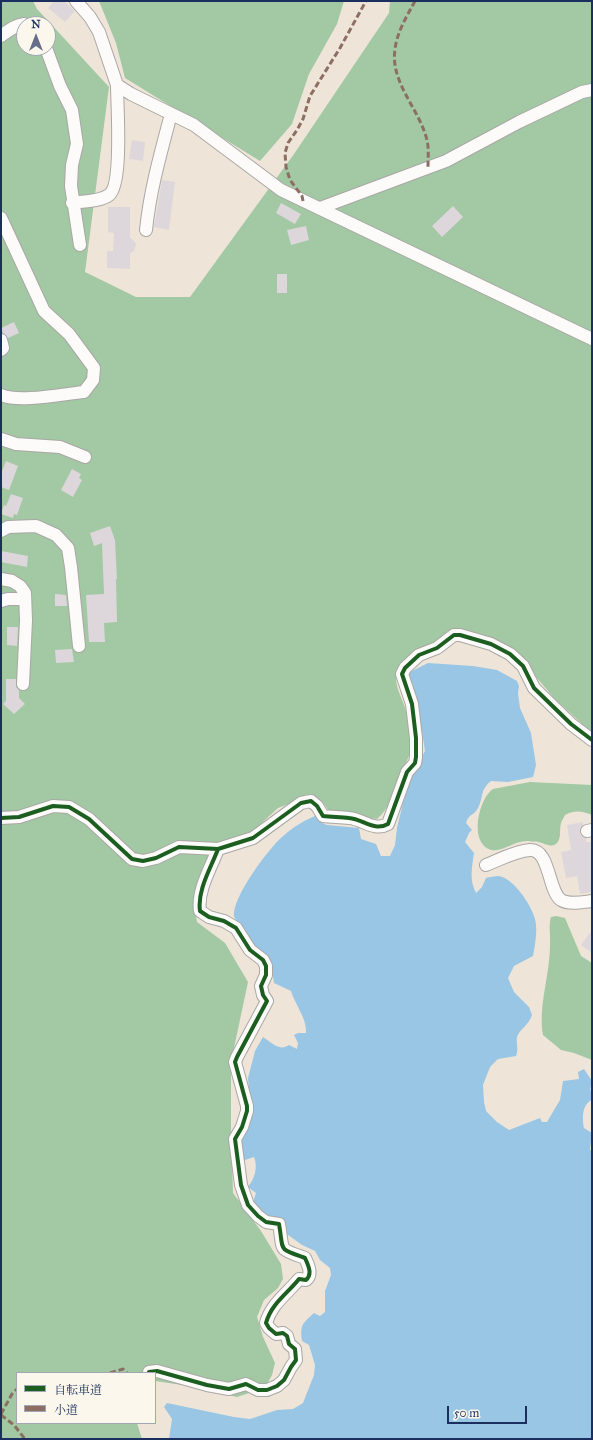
<!DOCTYPE html>
<meta charset="utf-8">
<style>
body{margin:0}
#map{position:relative;width:593px;height:1440px;overflow:hidden;background:#eee5d8;font-family:"IM FELL Great Primer","Noto Serif JP",serif}
canvas{display:block}
.frame{position:absolute;inset:0;border:2px solid #1b2f5e;pointer-events:none}
.legend{position:absolute;left:16px;top:1372px;width:140px;height:52px;box-sizing:border-box;background:#fbf7ec;border:1px solid #a1a7b3;margin:0;padding:5px 7px;list-style:none;font-size:12px;color:#1b2f5e}
.legend li{display:flex;align-items:center;gap:8px;height:20px}
.legend b{width:20px;border:1px solid #a1a7b3}
.north{position:absolute;left:16px;top:16px;width:40px;height:40px;box-sizing:border-box;background:#fbf7ec;border:1px solid #a1a7b3;border-radius:50%;rotate:0deg;font-size:11px;font-weight:700;line-height:16px;text-align:center;color:#1b2f5e}
.north::after{content:'';display:block;margin:auto;width:14px;height:18px;background:#656f89;clip-path:polygon(50% 0,100% 100%,50% 72%,0 100%)}
.scale{position:absolute;left:447px;top:1406px;width:80px;height:18px;box-sizing:border-box;border:2px solid #1b2f5e;border-top:0;padding-left:5px;font-size:12px;line-height:14px;white-space:nowrap;color:#1b2f5e;-webkit-text-stroke:3px #fbf7ec;paint-order:stroke}
</style>
<div id="map">
<canvas width="593" height="1440"></canvas>
<div class="frame"></div>
<ul class="legend">
<li><b style="height:5px;background:#1b5e20"></b>自転車道</li>
<li><b style="height:5px;background:#8d6e63"></b>小道</li>
</ul>
<div class="north">N</div>
<div class="scale">50 m</div>
</div>
<script>
const context = document.querySelector('canvas').getContext('2d');
context.lineJoin = 'round';
function fill(path, color) { context.fillStyle = color; context.fill(path, 'evenodd'); }
function trace(path, color, width, dash) { context.strokeStyle = color; context.lineWidth = width; context.lineCap = dash ? 'butt' : 'round'; context.setLineDash(dash || []); context.stroke(path); }
fill(new Path2D(`
 M1 1H33L37 9 109 87 85 272 136 297H190L294 154 389 13 390 1H592V733L555 699 517 655 453 630 448 631 432 645 399 670C391 683 403 698 406 711 408 720 410 729 411 738 413 755 404 764 399 779 394 793 389 809 377 819L329 811 321 800 304 798 278 808 254 830 211 849 194 904 197 922 225 943 248 982 231 1062V1131L233 1193 261 1231 281 1264 283 1279 278 1288 264 1300 257 1317 263 1337 275 1363 272 1375 267 1384 255 1391 237 1397 189 1386 155 1381V1373H17V1423H137L142 1439H1ZM24 24H48V48H24Z
 M99 1H344L337 24 309 74 292 124 260 161 125 78 116 43Z
 M530 782 592 785V815C582 811 575 810 565 815 564 817 562 820 561 823 559 830 562 839 556 844 550 848 544 843 538 842 536 841 532 842 529 841 526 841 523 841 520 842 511 844 500 852 491 850 468 843 479 798 493 789Z
 M556 916 565 918 581 956 592 963V1060L574 1053 561 1050 543 1035C538 1006 550 975 550 945 551 935 548 927 551 917Z`), '#a2c8a4');
fill(new Path2D(`
 M428 663 473 666 497 670 517 681 519 686 518 693 520 708 531 733 536 765 533 777 508 782 491 781C479 791 484 797 478 808 474 816 469 813 466 823L472 830 469 833 465 842 474 853C472 867 469 880 476 893L482 887 486 878C490 877 495 876 498 876 513 877 532 906 535 919 538 930 535 945 533 956L514 966 508 978 514 992 529 1007 532 1015C529 1025 519 1030 517 1037 516 1044 519 1049 516 1056L498 1059 490 1067 483 1085 484 1102 486 1111 497 1122 509 1130 540 1118 542 1122H547L560 1100 563 1081 579 1079 578 1072 584 1069 592 1081 590 1090 592 1091V1100C582 1104 582 1118 584 1128L592 1133 590 1149 592 1153V1439H169L172 1419 164 1407 167 1403 234 1417 250 1419 277 1410 293 1409 303 1403 314 1375 315 1365 309 1345 302 1341C300 1325 302 1324 314 1313L320 1316 325 1312V1291L331 1275 330 1268 320 1260 315 1251 302 1245 266 1219 252 1205 256 1193 248 1187C255 1178 258 1167 254 1157L242 1161 241 1134 250 1101 248 1078 255 1051 263 1037C271 1042 279 1052 289 1045L297 1049 298 1043 294 1035 298 1033H306C307 1018 295 1005 291 991L274 983 271 963C266 958 260 954 256 949 252 944 234 919 234 916 232 898 268 849 282 837 293 827 303 821 315 816L322 823 327 825 359 828 361 839 376 844 381 856H390L395 845 397 828 403 803 413 773 425 751 417 699 408 678V673Z`), '#99c6e5');
fill(new Path2D(`
 M54 1H64L75 11 65 22 48 8Z
 M132 140 145 142 143 161 129 159Z
 M162 180 175 182 169 230 154 227Z
 M281 203 301 214 295 224 276 213Z
 M453 206 463 217 442 237 432 226Z
 M108 207H130V238L133 240 136 244 134 251 130 253V269L107 268V251H113L114 233 108 232Z
 M306 226 309 240 291 245 287 230Z
 M277 274H287V293H277Z
 M14 322 19 333 8 338 3 333 1 328Z
 M6 461 18 466 9 490 1 487V474Z
 M72 469 81 474 79 478 82 480 73 497 61 490Z
 M11 494 23 498 17 515 14 514 13 518 1 514 4 505 6 506Z
 M110 526 115 540 117 579H116L117 622 104 623 105 642H89L86 595 104 594 102 543 94 546 90 533Z
 M1 551 28 556 27 567 1 562Z
 M55 594 66 595 67 606H55Z
 M7 627H18L17 646 7 645Z
 M72 649 74 662 56 663 55 650Z
 M6 679H16V687L19 690V698L25 704 14 714 3 704 6 701Z
 M583 822V825L580 828V833L582 836 586 838V842H592V892L580 894 577 876 566 878 561 852 571 850 567 825Z
 M592 930V953L581 945Z`), '#ddd7db');
const minor = new Path2D(`
 M76 1 90 17 99 32 117 85 131 94 194 125 281 190 592 339
 M1 36C8 31 15 25 24 24
 M46 48 60 86 72 110 77 144 72 165 71 186 80 245
 M72 203C84 201 99 202 109 195 123 185 117 104 117 85
 M320 208 446 161 519 122 582 92 592 90
 M1 218 44 311 69 334 94 368 93 380 84 392C63 394 19 403 1 395
 M146 230C150 190 161 152 171 114
 M1 340 3 348 1 350
 M1 439 16 444 60 447 85 457
 M1 531 8 527 36 526 56 535 68 548 71 567 79 646
 M1 579 12 581 20 586 25 593 26 620 23 684
 M1 601 8 599H25
 M1 818 19 817 53 806 69 807 89 819 132 859 143 861 156 858 179 847 218 849 253 838 301 803 311 801 317 806 323 816C332 817 340 817 349 818 363 819 374 832 388 824L407 772 415 763 416 757V738L412 704 402 674 405 668 419 655 437 648 454 635H460L491 644 510 654 523 666 534 688 571 724 592 740
 M587 831 592 830
 M486 865C499 860 515 851 530 850 550 849 548 891 561 900 569 905 583 902 592 901
 M149 1373V1372L157 1371 207 1385 229 1389 246 1384 258 1390H267L277 1386 284 1380 291 1367 296 1360 295 1349 289 1344 287 1336 283 1333 276 1334 269 1328 266 1323C271 1304 287 1294 299 1279L306 1280C313 1274 308 1265 305 1258 277 1248 284 1252 279 1224L266 1222 258 1216 248 1205 241 1185 235 1139 242 1127 247 1111V1106L235 1062 237 1057 267 1001 263 995 261 986 266 975V966L263 960 250 950 236 928 224 921 209 917 200 911C197 890 211 868 218 849`);
trace(minor, '#aaa7a5', 14);
trace(minor, '#fcfbf9', 12);
trace(new Path2D(`
 M415 1C407 16 397 32 395 49 390 83 419 108 427 140 429 149 428 158 428 167
 M303 201 302 196 290 180 286 167 285 153 288 143 297 130 303 119 310 96 340 48 366 1
 M110 1373 123 1369 127 1373
 M1 1414 12 1394 17 1389
 M1 1415 14 1425 25 1439`), '#8d6e63', 3, [6, 3]);
trace(new Path2D(`
 M1 818 19 817 53 806 69 807 89 819 132 859 143 861 156 858 179 847 218 849 253 838 301 803 311 801 317 806 323 816C332 817 340 817 349 818 363 819 374 832 388 824L407 772 415 763 416 757V738L412 704 402 674 405 668 419 655 437 648 454 635H460L491 644 510 654 523 666 534 688 571 724 592 740
 M149 1373V1372L157 1371 207 1385 229 1389 246 1384 258 1390H267L277 1386 284 1380 291 1367 296 1360 295 1349 289 1344 287 1336 283 1333 276 1334 269 1328 266 1323C271 1304 287 1294 299 1279L306 1280C313 1274 308 1265 305 1258 277 1248 284 1252 279 1224L266 1222 258 1216 248 1205 241 1185 235 1139 242 1127 247 1111V1106L235 1062 237 1057 267 1001 263 995 261 986 266 975V966L263 960 250 950 236 928 224 921 209 917 200 911C197 890 211 868 218 849`), '#1b5e20', 4);
</script>
